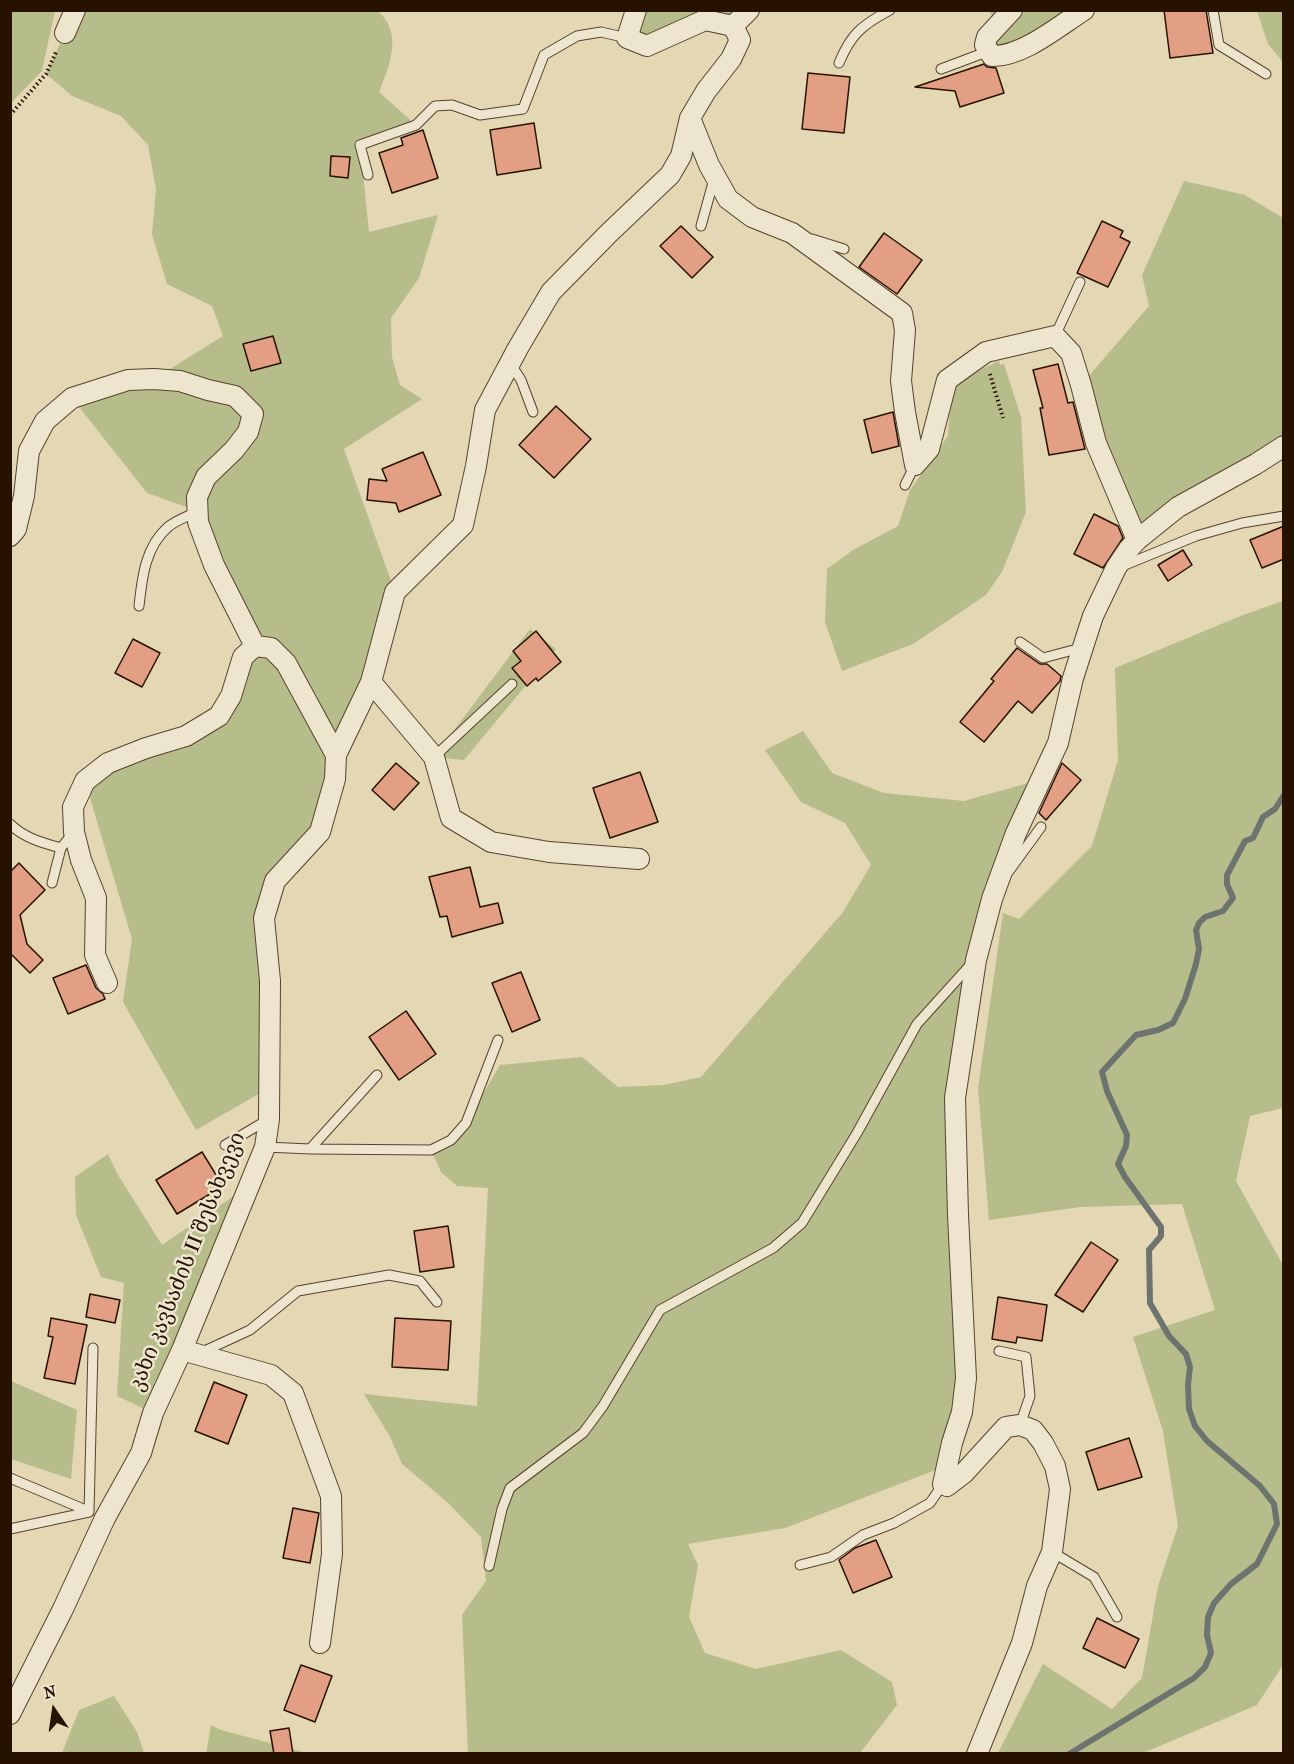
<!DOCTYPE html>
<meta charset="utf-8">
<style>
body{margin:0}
#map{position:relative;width:1294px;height:1764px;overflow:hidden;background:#e3d7b4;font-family:"IM FELL French Canon",serif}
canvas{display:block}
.frame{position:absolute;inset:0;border:12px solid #271200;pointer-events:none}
.north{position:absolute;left:24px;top:1680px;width:60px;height:60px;-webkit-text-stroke:4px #ede5ce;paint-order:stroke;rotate:347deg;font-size:16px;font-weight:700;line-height:24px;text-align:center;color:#271200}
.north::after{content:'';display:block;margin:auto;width:21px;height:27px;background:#271200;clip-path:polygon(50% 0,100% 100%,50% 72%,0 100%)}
</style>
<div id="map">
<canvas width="1294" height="1764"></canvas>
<div class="frame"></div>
<div class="north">N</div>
</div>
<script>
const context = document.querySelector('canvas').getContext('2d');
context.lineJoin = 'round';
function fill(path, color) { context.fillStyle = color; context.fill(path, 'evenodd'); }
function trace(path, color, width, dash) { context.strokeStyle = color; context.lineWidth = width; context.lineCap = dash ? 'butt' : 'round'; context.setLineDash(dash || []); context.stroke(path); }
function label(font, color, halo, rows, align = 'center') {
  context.font = font + ' "IM FELL French Canon","Noto Serif Georgian",serif'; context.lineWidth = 5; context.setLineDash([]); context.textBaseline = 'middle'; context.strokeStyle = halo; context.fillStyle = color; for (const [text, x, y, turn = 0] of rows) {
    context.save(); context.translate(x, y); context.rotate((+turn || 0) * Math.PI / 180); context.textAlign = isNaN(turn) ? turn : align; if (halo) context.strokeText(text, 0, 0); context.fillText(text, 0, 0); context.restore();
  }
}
fill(new Path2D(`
 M11 10 55 11 42 71 11 103Z
 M75 11H378C403 33 390 65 379 92L416 125 360 145 369 232 438 215 419 278 391 318 392 357 400 385 422 399 344 449 395 592 336 755 320 832 275 881 269 1088 196 1130 123 1002 132 939 85 781 219 716 255 646 198 511 147 493 72 398 154 379 223 336 212 306 167 284 152 234 156 189 148 145 121 116 72 96 46 74Z
 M636 11H749L679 31 627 38Z
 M989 11H1084L1005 56 987 37 998 26Z
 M1257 11H1283V62L1268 44Z
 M1184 181 1245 195 1283 218V446L1137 540 1081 385 1149 306 1142 275Z
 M999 361 1000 365 1004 364 1021 417 1026 512 1002 572 986 595 913 644 842 671 825 622 827 569 853 550 898 526 910 490 948 436 951 388 953 383Z
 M1283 601V1108L1250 1116 1236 1181 1283 1265V1665L1257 1705 1143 1753H998L1043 1664 1112 1709 1142 1678 1158 1586 1178 1526 1163 1431 1133 1337 1215 1310 1182 1204 1080 1207 989 1220 978 1088 1003 913 1019 919 1092 846 1118 760 1115 668 1243 615Z
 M530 629 556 649 464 760 434 757Z
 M803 731 832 773 884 793 964 801 1039 780 1002 868 955 1098 965 1323 946 1466 785 1528 688 1544 698 1565 689 1617 705 1653 756 1669 841 1650 892 1682 897 1705 860 1753H468L462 1615 486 1581 481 1537 447 1502 402 1464 389 1435 364 1394 477 1406 488 1188 457 1186 441 1172 431 1150 451 1140 466 1123 500 1065 582 1057 618 1087 664 1085 701 1077 843 912 871 865 845 823 801 802 765 750Z
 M108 1154 118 1175 162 1245 250 1185 153 1413 117 1396 124 1283 101 1277 76 1215 75 1177Z
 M11 1381 77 1410 71 1479 11 1459Z
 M114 1696 137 1732 144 1753H62L79 1710Z
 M211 1725 221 1730 307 1753 206 1754Z`), '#b6bd8b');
trace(new Path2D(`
 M1069 1754 1194 1678 1205 1667 1211 1653 1207 1635 1208 1617 1214 1603 1231 1584 1257 1564 1277 1524 1274 1504 1260 1486 1207 1441 1195 1426 1189 1409 1188 1385 1190 1367 1186 1354 1169 1336 1150 1303 1149 1250 1161 1236V1227L1125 1177 1118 1164 1126 1146 1127 1135 1107 1091 1102 1072 1136 1035 1158 1030 1173 1023 1185 999 1196 964 1199 949 1196 930 1199 923 1205 917 1223 911 1233 898 1227 884V875L1245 841 1253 838 1263 817 1275 809 1284 795`), '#6d746f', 6);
const building = new Path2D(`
 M1164 10H1206L1213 53 1170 58Z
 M984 64 987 67 996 68 1004 93 960 107 955 91 915 87Z
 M808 73 850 77 844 133 802 129Z
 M534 123 541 168 497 175 490 130Z
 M423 130 438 178 392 193 379 153 403 145 401 138Z
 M331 156 350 157 348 178 330 176Z
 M1102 221 1123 231 1120 237 1130 242 1108 287 1077 273Z
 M681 226 713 257 692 278 660 246Z
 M884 233 922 260 897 294 859 267Z
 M273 336 281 363 251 371 243 344Z
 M1058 364 1068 403 1073 402 1085 449 1049 455 1040 408H1043L1033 370Z
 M556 406 591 439 554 478 519 445Z
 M893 412 899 446 872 453 864 420Z
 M423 452 441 495 399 512 396 503 367 500 369 479 387 481 382 469Z
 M1094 514 1118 526 1123 538 1103 568 1074 554Z
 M1284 526V559L1262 568 1250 540Z
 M1183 550 1192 565 1168 581 1158 565Z
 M536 631 561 662 538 681 536 678 527 686 512 668 521 661 513 651Z
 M133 639 160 653 142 687 115 673Z
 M1017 648 1040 664H1047L1061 676 1060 681 1032 713 1018 701 984 742 960 722 994 681 991 679Z
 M396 763 419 783 394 810 372 790Z
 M1062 763 1081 780 1046 820 1039 813Z
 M640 772 658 822 610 838 593 788Z
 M19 863 45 890 20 915 27 944 43 960 30 973 10 953V872Z
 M470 867 480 907 498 903 503 923 452 937 447 916 440 917 429 877Z
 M86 965 96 988 103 994 105 999 68 1014 53 978Z
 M521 972 540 1020 512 1032 492 983Z
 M406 1011 436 1054 399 1080 369 1037Z
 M202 1152 223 1186 177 1214 156 1180Z
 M448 1226 454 1267 420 1272 414 1231Z
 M1091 1242 1118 1260 1083 1312 1055 1295Z
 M90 1294 120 1300 115 1323 86 1317Z
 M998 1297 1047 1305 1042 1341 1017 1337 1016 1343 992 1339Z
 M51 1318 87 1325 75 1384 44 1378 53 1337 48 1336Z
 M395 1318 451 1321 448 1370 392 1367Z
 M214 1382 247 1395 228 1444 195 1431Z
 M1129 1438 1142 1477 1098 1490 1086 1452Z
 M293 1508 319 1513 310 1563 283 1558Z
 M876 1540 892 1577 853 1593 839 1560 855 1548Z
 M1097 1618 1139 1639 1125 1668 1083 1648Z
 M301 1665 332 1676 315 1722 284 1710Z
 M289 1728 293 1754H274L270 1731Z`);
fill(building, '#e29f84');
trace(building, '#271200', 1.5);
const service = new Path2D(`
 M1213 10 1219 45 1266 74
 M839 63C851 34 862 25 890 10
 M941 69 989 51
 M368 175 360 145 416 125 435 106 452 105 480 115 523 109 544 55 577 36 601 32 627 38
 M701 226 714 179
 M812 239 844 249
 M1055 336 1080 282
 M510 363 521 380 533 412
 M905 485 915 465
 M1120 567 1196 536 1242 523 1284 516
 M139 606C142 578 145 547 168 527 176 520 189 516 198 511
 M1020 642 1043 658 1081 648
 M434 757 512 684
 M10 824C24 838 43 843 61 848L73 833
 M1009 871 1041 827
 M52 883 61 848
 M225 1145 269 1119
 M265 1147 310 1149 431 1150 451 1140 466 1123 498 1040
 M310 1149 377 1075
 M999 1351 1026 1357 1030 1396 1020 1425
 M200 1353 250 1330 298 1291 389 1275 420 1281 437 1302
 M10 1478 88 1511
 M10 1529 89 1512 93 1348
 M1052 1552 1094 1577 1117 1617
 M800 1565 831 1557 863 1535 894 1523 930 1503 943 1484
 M489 1566 502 1509 510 1488 583 1433 603 1406 660 1310 773 1248 802 1223 857 1133 917 1024 973 962`);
const minor = new Path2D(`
 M1012 10 987 37 985 45 992 56C1022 57 1059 26 1084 10
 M733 26 749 10
 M65 33 75 10
 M690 118 709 165 728 199 752 217 792 233 902 313 905 330 901 381 905 412 915 465
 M915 465 929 449 947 380 986 352 1055 336 1071 353 1081 385 1096 443 1137 540
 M10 536 16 529 24 496 29 451 45 421 72 398 128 380 154 379 180 381 208 390 235 396 253 414 248 432 234 450 206 477 197 497 198 522 214 565 255 646
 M255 646 271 648 286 663 336 755
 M371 682 434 757 451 818 491 842 549 852 639 859
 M107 983 95 955 96 898 81 860 74 832 73 807 85 781 108 763 146 748 186 736 219 716 231 696 243 657 255 646
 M182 1350 271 1375 293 1393 331 1496 332 1554 320 1643
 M10 1714 63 1609 105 1518 141 1453 153 1413 182 1350 265 1147 269 1119 270 981 264 918 275 881 320 832 335 779 336 755 371 682 395 592 463 525 476 466 485 410 518 348 551 292 609 233 670 175 681 156 690 118 706 91 731 59 740 40 733 26 705 20 647 46 627 38 636 10
 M977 1754 1022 1643 1037 1586 1052 1552 1060 1489 1055 1466 1043 1443 1033 1430 1020 1425 1006 1427 964 1473 947 1486 943 1484 952 1443 962 1412 966 1378 958 1215 955 1098 976 960 992 899 1016 833 1058 743 1073 678 1093 616 1116 568 1128 550 1137 540 1178 507 1256 464 1284 446`);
trace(service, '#56432d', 11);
trace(minor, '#56432d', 22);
trace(new Path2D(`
 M10 115 46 74 57 50
 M990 374 1003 418`), '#271200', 4, [1.5, 3]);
trace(service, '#ede5ce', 9);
trace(minor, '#ede5ce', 20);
label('21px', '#271200', '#ede5ce', [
 ["კახი კავსაძის II შესახვევი",188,1262,-68]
]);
</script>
